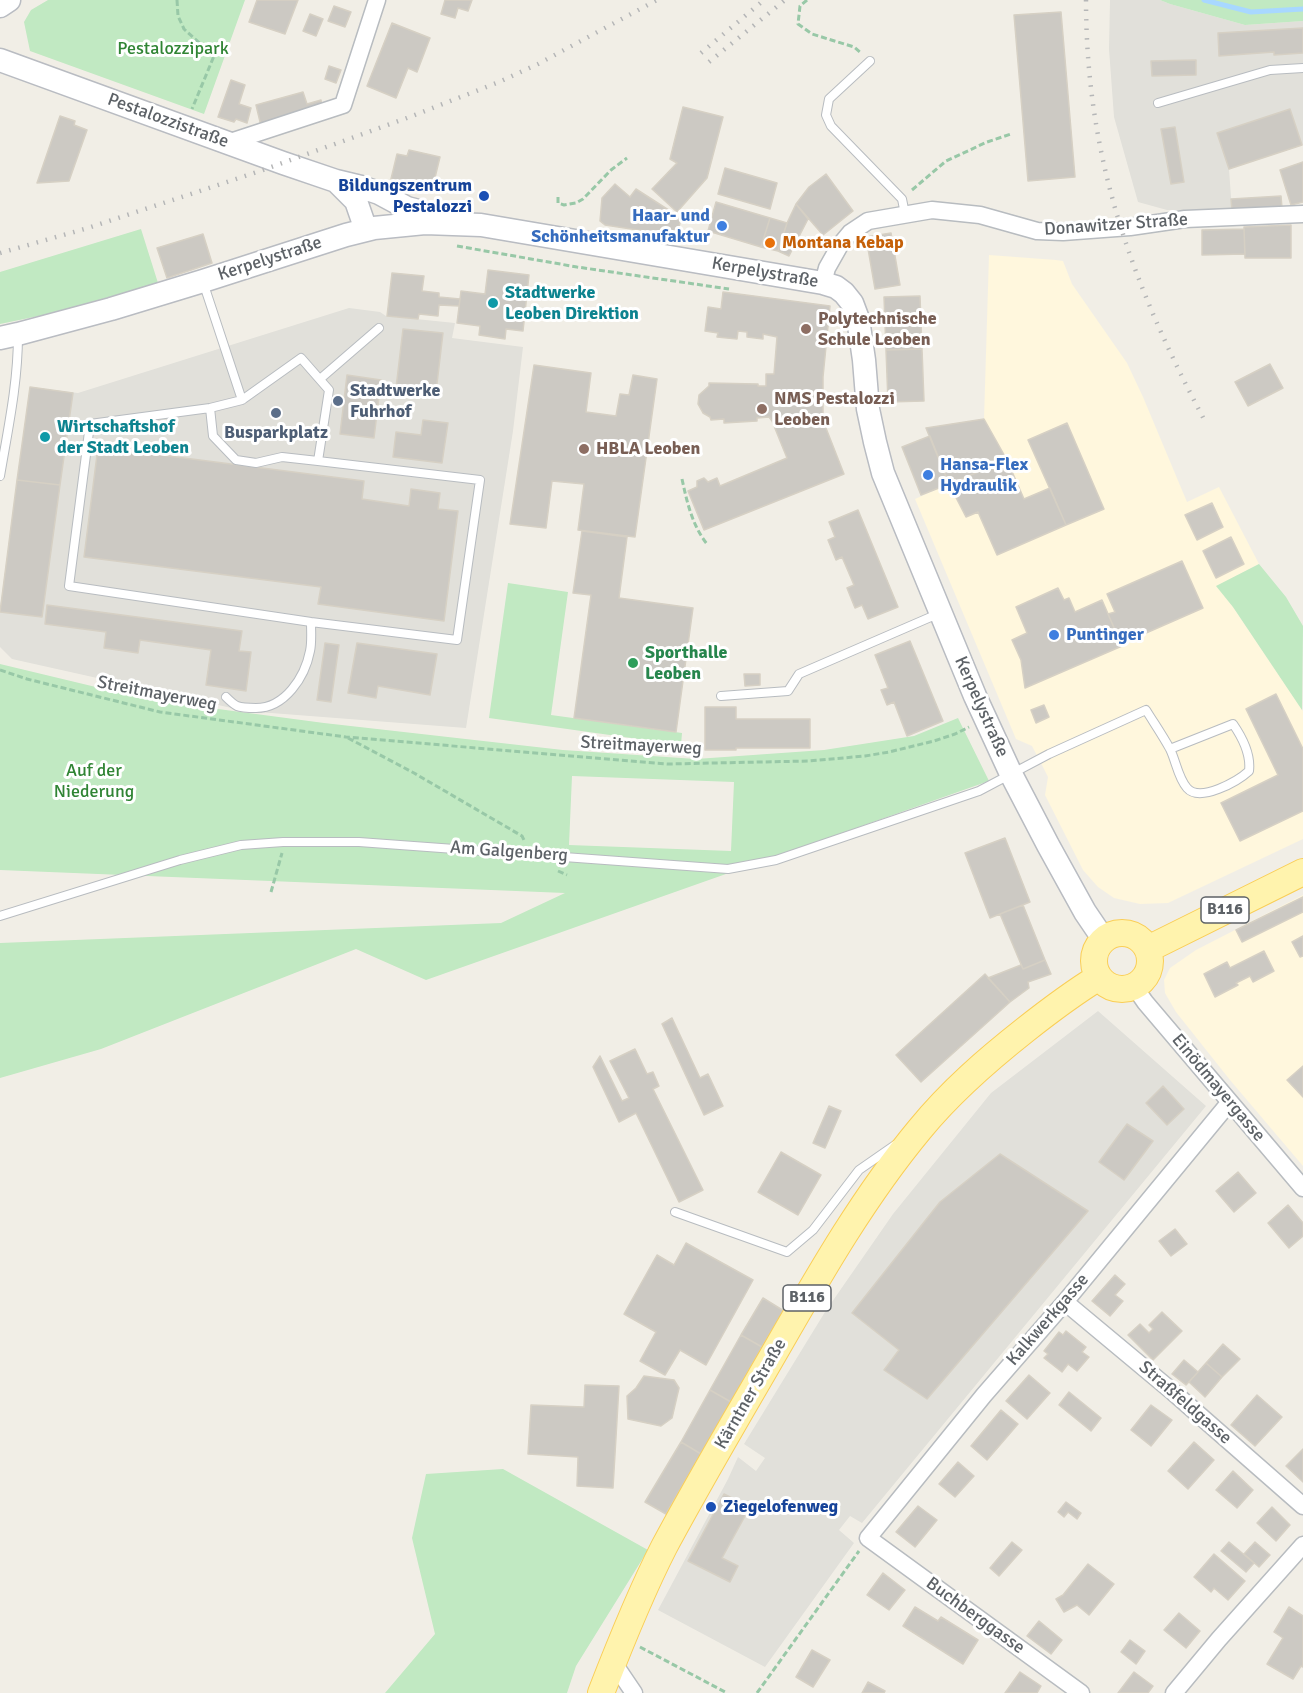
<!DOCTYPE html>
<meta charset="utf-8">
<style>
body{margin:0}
canvas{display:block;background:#f1eee6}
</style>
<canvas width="1303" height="1693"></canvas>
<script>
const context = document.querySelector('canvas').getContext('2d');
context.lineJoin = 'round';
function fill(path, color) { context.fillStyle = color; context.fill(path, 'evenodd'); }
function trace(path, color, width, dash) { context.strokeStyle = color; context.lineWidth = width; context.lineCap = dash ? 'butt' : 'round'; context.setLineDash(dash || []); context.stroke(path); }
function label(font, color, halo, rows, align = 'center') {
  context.font = font + ' Signika,sans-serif'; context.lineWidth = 6; context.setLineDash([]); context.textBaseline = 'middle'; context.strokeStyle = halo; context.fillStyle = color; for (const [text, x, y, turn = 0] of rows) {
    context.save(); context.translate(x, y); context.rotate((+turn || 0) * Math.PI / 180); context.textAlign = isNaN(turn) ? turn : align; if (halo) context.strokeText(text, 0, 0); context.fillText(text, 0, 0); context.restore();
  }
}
fill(new Path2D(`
 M989 255 1056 260 1063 261 1072 284 1081 297 1127 363 1143 397 1187 502 1219 487 1259 564 1217 586 1233 607 1303 711V839L1168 903 1140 904 1114 898 1098 887 1083 870 1045 795 1048 777 1043 767 1032 746 1016 739 915 499 949 484 926 428 984 419Z
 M1303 895V1166L1230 1080 1176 1012 1165 993 1164 980 1170 968 1196 950Z`), '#fff7dd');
fill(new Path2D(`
 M1110 0H1160L1170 4 1245 25 1303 21V145L1229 169 1232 211 1167 210 1138 202 1114 117 1109 49Z
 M349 308 380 312 386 316 455 323 452 338 523 347 513 431 466 728 245 711 12 659 0 647V608L30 387 78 393Z
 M1098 1011 1206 1106 862 1523 850 1516 839 1530 854 1543 765 1667 658 1610 728 1479 738 1457 756 1471 765 1458 744 1444 825 1312 893 1214 991 1093Z`), '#e1e0da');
fill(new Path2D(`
 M48 0H245L204 114 30 51 24 22 31 10Z
 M1160 0H1303V21L1245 25 1170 4Z
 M141 229 158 283 53 313 0 324V272Z
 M1259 564 1286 597 1303 626 1302 710 1233 607 1216 586Z
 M508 583 568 592 551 715 682 733 681 745 489 718Z
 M0 664 150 700 324 723 563 750 696 759 824 750 914 736 958 718 989 781 426 980 356 949 101 1049 0 1078V943L501 923 565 893 0 870ZM572 776 734 782 731 851 569 845Z
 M503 1469 648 1550 576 1666 567 1693H385L435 1634 412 1538 426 1474Z`), '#c1e9c2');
trace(new Path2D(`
 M1204 0 1251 12 1303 9`), '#a8d8ff', 5);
const building = new Path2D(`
 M257 0H298L285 34 249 22Z
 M445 0H472L468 11 458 8 455 18 441 14Z
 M334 6 351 12 345 27 328 21Z
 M1061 12 1075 177 1028 181 1014 15Z
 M310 14 323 19 316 36 303 31Z
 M392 23 430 38 417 72 408 68 396 98 367 86Z
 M1303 28V53L1274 55V52L1219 56 1218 33Z
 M1196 60V75L1152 76 1151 61Z
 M329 66 341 70 336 83 325 79Z
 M231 80 245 85 239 104 251 108 247 123 236 119 234 122 218 117Z
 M303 92 307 104 321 100 322 107 261 126 256 105Z
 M683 107 723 117 707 178 677 212 652 189 677 163 670 159Z
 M1290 109 1302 145 1229 169 1217 133Z
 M60 116 75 121 74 125 87 130 69 181 37 183Z
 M1175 127 1184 182 1171 184 1161 129Z
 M409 150 440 157 432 190 391 179 397 154 407 156Z
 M1303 162V202L1291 205 1280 170Z
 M725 168 777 183 770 209 718 194Z
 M826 174 853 211 823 235 796 204 809 187Z
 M615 184 630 197 636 189 681 218 677 236 605 225 600 221 602 198Z
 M1281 196 1282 208 1232 211 1231 199Z
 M716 202 770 218 761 247 708 231Z
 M796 204 808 219 789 256 778 251 787 223Z
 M770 218 787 223 778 251 761 247Z
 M1291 225V258H1245L1244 227Z
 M1244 229 1245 254 1202 255V230Z
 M891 233 900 285 875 289 866 237Z
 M203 234 212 263 167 278 157 248Z
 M488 270 529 275 523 331 506 329 505 339 479 335 480 326 457 323 461 291 485 294Z
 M392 273 424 276 422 291 439 293V297L460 299 459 306 439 305 438 316 419 314 418 319 387 316Z
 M723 292 830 306 823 377V415L824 423 844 474 704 530 688 491 697 487V481L704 478 708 482 717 478 720 486 787 458 772 421 769 417 757 418V421L724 423V419L711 420 710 417 703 413 698 404 699 395 709 386V383L758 384V386H766V374H774L777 337 763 334V339L747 337V332L738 331 737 339 717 337 718 333 705 331 708 307 721 309Z
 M920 296 922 349 886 350 884 297Z
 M403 329 443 333 436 392 396 388Z
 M922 349 924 401 888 402 886 350Z
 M1270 364 1283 388 1248 406 1235 382Z
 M534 365 591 373 586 412 616 416 620 394 629 395 633 375 657 379 635 537 578 530 584 484 552 481 546 528 510 524Z
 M347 375 381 380 374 438 340 434Z
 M30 387 73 393 60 485 17 480Z
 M984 419 1007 460 949 484 926 428Z
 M423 420 448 423 442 463 393 457 396 432 421 435Z
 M1067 423 1104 509 1066 525 1028 440Z
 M930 436 949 484 921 495 902 447Z
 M98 447 364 481 362 499 409 506 411 489 440 493 438 509 458 511 444 621 318 604 321 587 84 557Z
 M1007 460 1024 499 1050 488 1066 525 997 555 978 512 966 517 949 484Z
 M17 480 60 485 42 617 0 612Z
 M1212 503 1223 527 1197 540 1185 515Z
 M858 510 898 607 868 619 862 605 855 608 847 588 854 585 842 557 836 560 828 540 835 537 829 522Z
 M582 531 627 537 619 598 693 608 676 732 574 718 591 595 573 593Z
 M1231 537 1244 564 1216 578 1203 551Z
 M1182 561 1203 608 1121 644 1108 614 1115 612 1107 594Z
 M1058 588 1064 600 1069 598 1075 612 1102 600 1122 646 1025 688 1021 660 1012 640 1027 633 1016 607Z
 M47 605 242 631 239 651 251 652 246 691 206 685 211 650 140 640 138 653 104 648 106 632 45 624Z
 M910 641 943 721 907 736 894 702 887 705 881 690 888 688 875 655Z
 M325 643 339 645 331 702 317 700Z
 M357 643 437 654 430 695 378 686 376 698 348 693Z
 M744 674H760V685L745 686Z
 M1276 694 1303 749V811L1240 841 1221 803 1278 775 1246 709Z
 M1044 705 1049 717 1036 723 1031 710Z
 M705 707H736V719H810V748H736V750H705Z
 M1005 838 1030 902 990 918 965 853Z
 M1303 897V912L1242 942 1236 930Z
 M1023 905 1045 960 1023 969 1000 914Z
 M1303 936V956L1300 957 1292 942Z
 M1264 951 1274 971 1253 982 1250 976 1236 983 1238 985 1215 997 1204 974 1227 962 1230 968Z
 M1045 960 1051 974 1028 982 1029 988 1010 1002 988 978 1021 965 1023 969Z
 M985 974 1010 1002 921 1082 896 1055Z
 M672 1018 700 1078 708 1074 723 1106 704 1115 662 1024Z
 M635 1049 647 1074 653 1072 659 1086 653 1089 703 1190 679 1202 636 1113 619 1122 593 1067 600 1056 622 1101 629 1098 610 1061Z
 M1303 1066V1097L1287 1080Z
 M1163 1086 1184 1109 1167 1125 1146 1103Z
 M829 1106 841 1111 825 1148 813 1143Z
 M1127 1124 1153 1141 1124 1180 1099 1162Z
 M781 1152 821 1175 798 1215 758 1192Z
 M1000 1154 1088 1211 927 1399 884 1370 899 1350 852 1313 940 1202Z
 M1238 1172 1256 1193 1234 1212 1216 1191Z
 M1288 1205 1303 1223V1236L1289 1248 1268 1223Z
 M1175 1229 1187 1244 1171 1256 1159 1241Z
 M686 1243 753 1280 706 1365 680 1350 665 1375 640 1361 656 1332 624 1314 657 1255 674 1265Z
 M1115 1275 1125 1284 1115 1295 1123 1301 1110 1316 1092 1301Z
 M763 1298 784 1311 762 1347 741 1335Z
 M1162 1312 1182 1331 1153 1360 1128 1335 1140 1324 1149 1333 1153 1329 1149 1325Z
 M1066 1331 1086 1347 1082 1352 1089 1357 1077 1371 1068 1364 1062 1372 1044 1358 1048 1354 1044 1351 1059 1332 1063 1335Z
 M741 1335 762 1347 731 1402 710 1390Z
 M1223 1344 1240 1359 1222 1377 1206 1363Z
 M1184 1360 1198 1372 1186 1385 1172 1374Z
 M1206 1363 1222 1377 1205 1397 1189 1382Z
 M1029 1375 1050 1393 1027 1419 1006 1401Z
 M644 1376 674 1380 679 1388 672 1418 661 1426 628 1419 627 1396 636 1388Z
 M585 1385 619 1386 613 1488 577 1486 578 1457 528 1454 531 1405 584 1407Z
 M710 1390 731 1402 701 1454 681 1442Z
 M1069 1392 1101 1418 1091 1431 1059 1405Z
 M1257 1395 1282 1417 1255 1446 1231 1425Z
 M1151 1405 1172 1420 1151 1446 1131 1430Z
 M1001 1410 1018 1424 987 1460 971 1446Z
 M681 1442 701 1454 666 1514 645 1502Z
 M1194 1442 1214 1460 1188 1489 1168 1471Z
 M1303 1449V1482L1286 1466Z
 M958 1462 974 1476 955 1497 939 1484Z
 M1233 1471 1253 1490 1237 1508 1216 1490Z
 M724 1494 750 1507 722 1558 738 1566 730 1582 688 1561Z
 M1066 1502 1081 1513 1077 1519 1068 1512 1064 1517 1058 1512Z
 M918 1506 937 1520 915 1547 896 1532Z
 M1272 1507 1290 1525 1276 1541 1257 1523Z
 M1012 1542 1022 1550 999 1576 990 1568Z
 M1229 1542 1254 1563 1246 1572 1221 1551Z
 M1255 1542 1270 1555 1259 1567 1244 1554Z
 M1214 1554 1245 1581 1228 1600 1214 1588 1211 1592 1194 1577Z
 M1088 1564 1114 1584 1089 1615 1077 1605 1064 1612 1056 1599 1063 1595Z
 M883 1573 905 1590 889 1610 867 1595Z
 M915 1607 938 1621 941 1617 978 1640 963 1664 903 1626Z
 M1289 1607 1303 1616V1667L1301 1666 1293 1679 1267 1664 1283 1638 1274 1632Z
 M1179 1613 1200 1631 1186 1648 1164 1630Z
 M1039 1621 1062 1640 1051 1654 1027 1636Z
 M1130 1640 1145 1651 1136 1664 1121 1652Z
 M812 1650 830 1660 813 1687 796 1677Z
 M1020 1672 1041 1686 1037 1693H1005Z
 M1134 1672 1153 1686 1148 1693H1118Z
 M868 1682 885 1691 884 1693H862Z`);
fill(building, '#ccc9c3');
trace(building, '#d6d0c4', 1.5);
const lane = new Path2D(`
 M870 61 829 99 826 115 831 126 902 199 905 214
 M1158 103 1270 70 1303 68
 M203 282 242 400 210 408 90 424 69 586 311 622 457 640 480 480 318 461 329 390 301 358 242 400
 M320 379 379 328
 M210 408 213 436 236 460 256 463 282 457 318 461
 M0 476C8 429 18 383 18 335
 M721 696 788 691 799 674 940 613
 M226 697C229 700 233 704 237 706 242 708 250 708 256 708 285 708 305 677 310 651 312 642 311 632 311 622
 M0 916 180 860 241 845 283 842H359L728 869 776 860 979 791 1049 754 1146 710C1154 723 1163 736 1170 749 1176 761 1178 778 1187 788 1200 803 1238 781 1249 771 1251 755 1242 737 1233 724L1170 749
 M675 1212 787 1252 813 1230 859 1170 895 1145`);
const street = new Path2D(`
 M227 143 343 105 377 0
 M823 283 827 268 840 245 850 233 868 221 932 210 980 215 1037 231 1063 232 1130 227 1185 219 1303 214
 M1134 986 1145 1002 1303 1188
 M1065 1302 1173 1392 1303 1506
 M613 1662 634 1693
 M1081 1693 868 1538 984 1395 1065 1302 1229 1103
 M1174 1693 1219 1639 1303 1545`);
const secondary = new Path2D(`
 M0 6 9 0
 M0 60 283 163 336 181 361 187 379 193 407 208 438 216
 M336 181 356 201 366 230
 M0 338 18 334 111 309 203 281 346 235 374 228 425 223 481 225 823 283 836 287 844 293 852 303 858 319 864 360 868 409 875 442 883 473 975 696 1011 774 1048 845 1085 912 1104 940`);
const primary = new Path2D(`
 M1094 961a28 28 0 1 1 56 0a28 28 0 1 1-56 0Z
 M1148 949 1303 872
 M601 1693C620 1644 640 1594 664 1547 694 1491 726 1436 758 1381 808 1295 856 1206 920 1129 951 1091 987 1060 1025 1030 1049 1011 1073 993 1099 977`);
trace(lane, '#b8bcc0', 10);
trace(street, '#b8bcc0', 19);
trace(secondary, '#b9bcc2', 25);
trace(primary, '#face56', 28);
trace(new Path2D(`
 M177 0 178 16 184 29 214 56 192 109
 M807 0 800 6 798 24 812 34 854 47 861 53
 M912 190 946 161 987 142 1011 134
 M558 197V203L564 205 576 203 583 199 611 170 627 158
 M457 246 577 267 729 289
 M682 479C687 502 692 525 707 544
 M0 670 27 679 160 712 346 737 667 764 809 761 865 756 889 752 934 741 955 734 969 727
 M348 738 414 773 522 836 525 842
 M558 871 567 875
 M271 892 282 853
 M640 1647 727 1693
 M757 1693 859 1551`), '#98c8a7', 3, [6, 3]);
trace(lane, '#fff', 8);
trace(street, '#fff', 16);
trace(secondary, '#fff', 22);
trace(primary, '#fff3ad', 26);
trace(new Path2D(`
 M1086 0C1086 158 1132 285 1206 423
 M701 53 764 0
 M709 62 785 0
 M0 253 88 228 260 171 407 118 499 82 538 64 657 0`), '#b5b6b7', 4.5, [1.5, 8]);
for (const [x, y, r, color] of [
 [484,196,6,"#1a4fb4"],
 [722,226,6,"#3f7fe0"],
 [770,243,6,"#e8710a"],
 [493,303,6,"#0f9aa8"],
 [806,329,6,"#8d6e63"],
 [338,401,6,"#5c6f8a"],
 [762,409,6,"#8d6e63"],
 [276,413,6,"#5c6f8a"],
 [45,437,6,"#0f9aa8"],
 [584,449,6,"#8d6e63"],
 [928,475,6,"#3f7fe0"],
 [1054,635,6,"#3f7fe0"],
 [633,663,6,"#2e9e5b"],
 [711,1507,6,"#1a4fb4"]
]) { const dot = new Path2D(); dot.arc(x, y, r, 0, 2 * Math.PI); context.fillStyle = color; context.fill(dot); trace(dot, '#fff', 2); }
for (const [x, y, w] of [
 [1225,910,48],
 [807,1298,48]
]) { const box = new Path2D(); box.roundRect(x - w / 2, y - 13, w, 26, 4.5); context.fillStyle = '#fff'; context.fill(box); trace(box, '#5d6267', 1.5); }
label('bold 16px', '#5d6267', null, [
 ["B116",1225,910],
 ["B116",807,1298]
]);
label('18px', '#308434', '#fff', [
 ["Pestalozzipark",173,49],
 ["Auf der",94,771],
 ["Niederung",94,792]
]);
label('18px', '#5d6267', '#fff', [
 ["Pestalozzistraße",168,121,20],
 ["Donawitzer Straße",1116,225,-4],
 ["Kerpelystraße",270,259,-18],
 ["Kerpelystraße",765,273,10],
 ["Streitmayerweg",157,694,11],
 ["Kerpelystraße",981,707,66],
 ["Streitmayerweg",641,746,3],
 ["Am Galgenberg",509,852,4],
 ["Einödmayergasse",1218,1088,50],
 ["Kalkwerkgasse",1048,1320,-49],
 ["Kärntner Straße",751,1394,-60],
 ["Straßfeldgasse",1185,1403,41],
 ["Buchberggasse",975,1616,36]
]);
label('bold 18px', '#164399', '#fff', [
 ["Bildungszentrum",472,186],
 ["Pestalozzi",472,207],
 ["Ziegelofenweg",723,1507,"left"]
], 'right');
label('bold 18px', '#366cbe', '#fff', [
 ["Haar- und",710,216,"right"],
 ["Schönheitsmanufaktur",710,237,"right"],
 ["Hansa-Flex",940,465],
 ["Hydraulik",940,486],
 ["Puntinger",1066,635]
], 'left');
label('bold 18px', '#c56008', '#fff', [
 ["Montana Kebap",782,243]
], 'left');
label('bold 18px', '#0d838f', '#fff', [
 ["Stadtwerke",505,293],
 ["Leoben Direktion",505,314],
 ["Wirtschaftshof",57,427],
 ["der Stadt Leoben",57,448]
], 'left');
label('bold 18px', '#785e54', '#fff', [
 ["Polytechnische",818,319],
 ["Schule Leoben",818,340],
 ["NMS Pestalozzi",774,399],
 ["Leoben",774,420],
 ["HBLA Leoben",596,449]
], 'left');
label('bold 18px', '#4e5e75', '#fff', [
 ["Stadtwerke",350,391],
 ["Fuhrhof",350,412],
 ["Busparkplatz",276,433,"center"]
], 'left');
label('bold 18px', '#27864d', '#fff', [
 ["Sporthalle",645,653],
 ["Leoben",645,674]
], 'left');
</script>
